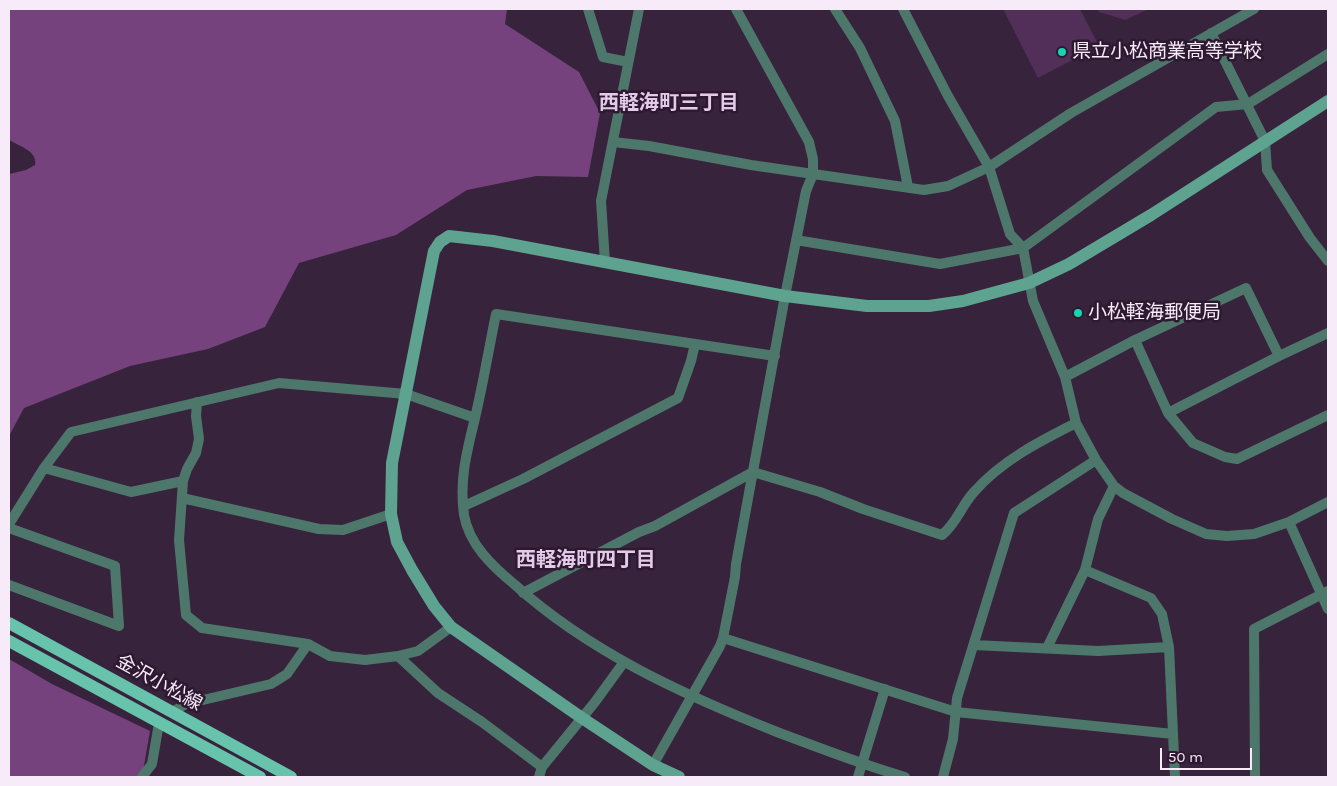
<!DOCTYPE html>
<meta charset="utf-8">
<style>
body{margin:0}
#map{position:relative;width:1337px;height:786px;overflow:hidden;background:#37233b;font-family:Karla,sans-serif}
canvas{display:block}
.frame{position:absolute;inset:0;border:10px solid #f7eaf9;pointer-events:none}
.scale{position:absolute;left:1160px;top:748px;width:92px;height:22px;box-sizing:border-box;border:2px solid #f7eaf9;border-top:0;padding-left:6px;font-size:15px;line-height:18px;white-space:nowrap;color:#f7eaf9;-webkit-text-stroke:4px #2d1930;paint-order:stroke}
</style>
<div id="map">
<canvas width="1337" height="786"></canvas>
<div class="frame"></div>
<div class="scale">50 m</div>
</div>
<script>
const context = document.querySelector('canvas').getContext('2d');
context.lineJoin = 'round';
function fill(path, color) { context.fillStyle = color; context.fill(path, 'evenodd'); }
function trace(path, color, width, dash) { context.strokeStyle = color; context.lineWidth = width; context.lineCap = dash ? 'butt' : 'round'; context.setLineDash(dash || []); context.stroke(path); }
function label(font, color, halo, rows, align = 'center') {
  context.font = font + ' Karla,"Noto Sans JP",sans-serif'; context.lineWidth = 5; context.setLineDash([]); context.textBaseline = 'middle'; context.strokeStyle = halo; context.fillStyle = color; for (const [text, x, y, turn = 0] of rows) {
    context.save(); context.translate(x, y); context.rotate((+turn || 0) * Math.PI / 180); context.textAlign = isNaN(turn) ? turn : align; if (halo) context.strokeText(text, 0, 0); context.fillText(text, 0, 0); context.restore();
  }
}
fill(new Path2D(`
 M1003 9H1080L1099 46 1038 78Z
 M1097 9H1149L1125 20 1099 12Z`), '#512f58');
fill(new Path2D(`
 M9 9H507L505 24 579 72 600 113 588 177 536 176 467 190 396 235 299 263 265 327 208 349 130 366 24 408 9 436V174L26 170 35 165C38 151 19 146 9 140Z
 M9 659 52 684 150 731 142 777H9Z`), '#75427e');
trace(new Path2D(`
 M588 9 603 57 628 62
 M835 9 860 48 895 121 908 187
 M903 9 948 96 989 167 1010 234 1023 248 1033 301 1065 377 1076 423 1096 460 1114 486 1123 493 1172 519 1206 534 1227 536 1254 534 1289 522 1328 502
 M1211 33 1265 141 1267 170 1310 238 1328 261
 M613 142 649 146 751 165 924 190 948 186 989 167 1071 113 1254 9
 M796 240 940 264 1023 248 1216 107 1248 104 1328 54
 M605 262 601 201 639 9
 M1135 340 1168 413 1193 443 1225 457 1237 459 1328 415
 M775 356 496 314C489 348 483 384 475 418 467 451 459 480 464 515 469 544 492 566 514 584 589 652 684 695 777 732 820 748 860 764 905 777
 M1065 377 1135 340 1246 288 1279 356 1328 333
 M197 402 196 416 199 439 196 453 187 469 183 481 179 540 186 615 202 628 308 644 330 656 365 660 398 656 418 651 451 627
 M1168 413 1279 356
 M44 468 131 492 183 481
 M1114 486 1098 519 1085 570 1151 598 1162 614 1169 647 1175 777
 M182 498 319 529 343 530 391 514
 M464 506 523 479 678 398 691 361 695 344
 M1289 522 1328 609
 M9 524 44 468 71 432 279 383 406 394 475 418
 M9 528 115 566 119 626 9 585
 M523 593 639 532 655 526 753 472 820 492 863 509 942 535C957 523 961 506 974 492 1001 461 1040 441 1076 423
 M723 638 956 712 1173 734
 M974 645 1098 651 1169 647
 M1047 648 1085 570
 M398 656 438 693 482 722 542 767
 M172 712 186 704 271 684 287 674 308 644
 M653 765 720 646 723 638 735 577 736 564 785 296 806 191 813 174V159L809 142 736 9
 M142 777 152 764 159 723
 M539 777 542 767 595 702 624 662
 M858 777 885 689
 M943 777 953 739 957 698 1014 513 1096 460
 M1255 777 1254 629 1328 591`), '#4e776c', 10);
trace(new Path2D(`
 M679 777 653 765 582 718 451 627 434 606 412 570 397 542 391 514 392 463 434 251 440 242 449 236 493 241 785 296 867 306H929L963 301 1029 283 1069 264 1151 215 1328 101`), '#5ea290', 12);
trace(new Path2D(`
 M9 623 291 777
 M9 641 260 777`), '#68c3ac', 12);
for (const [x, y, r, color] of [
 [1062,52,5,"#16d5b3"],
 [1078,313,5,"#16d5b3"]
]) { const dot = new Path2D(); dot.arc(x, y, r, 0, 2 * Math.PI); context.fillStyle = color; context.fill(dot); trace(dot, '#2d1930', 2); }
label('19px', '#f7eaf9', '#2d1930', [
 ["県立小松商業高等学校",1072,52],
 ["小松軽海郵便局",1088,313]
], 'left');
label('19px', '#f7eaf9', '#2d1930', [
 ["金沢小松線",159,683,29]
]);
label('bold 20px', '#e4cae9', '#2d1930', [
 ["西軽海町三丁目",669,103],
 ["西軽海町四丁目",586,560]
]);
</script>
